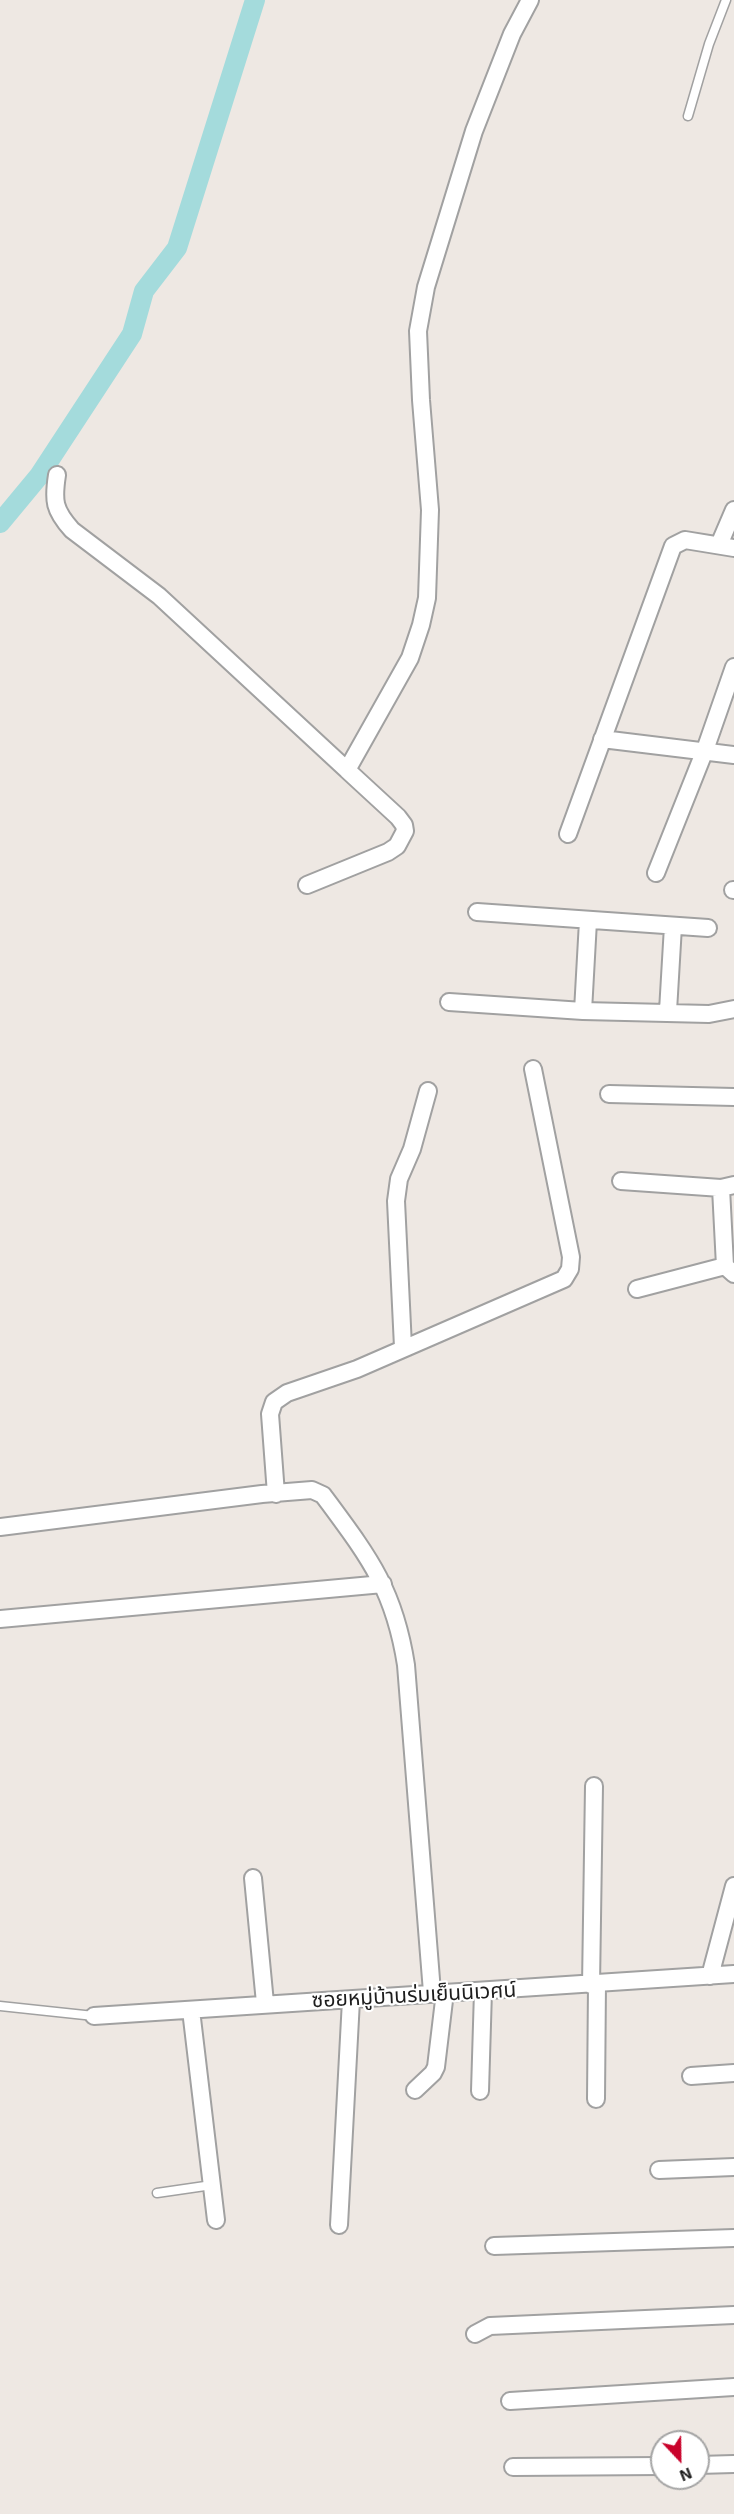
<!DOCTYPE html>
<meta charset="utf-8">
<style>
body{margin:0}
#map{position:relative;width:734px;height:2514px;overflow:hidden;background:#eee8e3;font-family:"Exo 2",sans-serif}
canvas{display:block}
.north{position:absolute;left:650px;top:2430px;width:60px;height:60px;box-sizing:border-box;background:#fff;border:2px solid #a5a5a5;border-radius:50%;rotate:158deg;font-size:16px;font-weight:700;line-height:24px;text-align:center;color:#1d1d1d}
.north::after{content:'';display:block;margin:auto;width:21px;height:27px;background:#c9022b;clip-path:polygon(50% 0,100% 100%,50% 72%,0 100%)}
</style>
<div id="map">
<canvas width="734" height="2514"></canvas>
<div class="north">N</div>
</div>
<script>
const context = document.querySelector('canvas').getContext('2d');
context.lineJoin = 'round';
function trace(path, color, width, dash) { context.strokeStyle = color; context.lineWidth = width; context.lineCap = dash ? 'butt' : 'round'; context.setLineDash(dash || []); context.stroke(path); }
function label(font, color, halo, rows, align = 'center') {
  context.font = font + ' "Exo 2","Noto Sans Thai",sans-serif'; context.lineWidth = 4.5; context.setLineDash([]); context.textBaseline = 'middle'; context.strokeStyle = halo; context.fillStyle = color; for (const [text, x, y, turn = 0] of rows) {
    context.save(); context.translate(x, y); context.rotate((+turn || 0) * Math.PI / 180); context.textAlign = isNaN(turn) ? turn : align; if (halo) context.strokeText(text, 0, 0); context.fillText(text, 0, 0); context.restore();
  }
}
trace(new Path2D(`
 M0 523 39 476 132 334 144 291 177 248 255 0`), '#a4dbdc', 20);
const lane = new Path2D(`
 M688 116 709 44 726 0
 M0 2006 94 2016
 M157 2193 212 2185`);
const street = new Path2D(`
 M57 475C53 501 54 510 72 530L159 596 347 770
 M719 545 734 510
 M602 739 734 755
 M568 834 673 546 685 540 734 548
 M656 873 705 750 734 667
 M307 885 388 852 397 846 405 831 404 825 398 817 347 770 410 658 421 625 427 598 430 510 421 400 418 331 426 287 474 131 512 34 530 0
 M733 890H734
 M477 912 708 928
 M588 921 583 1011 709 1014 734 1009
 M449 1002 583 1011
 M668 1011 673 926
 M609 1094 734 1097
 M621 1181 721 1188
 M734 1185 721 1188 725 1266 734 1274
 M637 1289 725 1266
 M403 1347 396 1201 399 1179 412 1149 428 1091
 M276 1494 270 1414 274 1402 287 1393 357 1369 564 1279 570 1269 571 1257 533 1069
 M0 1527 262 1494 312 1490 323 1495C368 1556 394 1588 406 1665L432 1992
 M0 1619 383 1584
 M253 1878 265 2003
 M710 1976 734 1886
 M591 1985 594 1786
 M191 2010 216 2220
 M94 2016 734 1974
 M691 2076 734 2073
 M415 2090 433 2073 436 2067 445 1992
 M480 2091 483 1991
 M596 2099 597 1984
 M659 2170 734 2167
 M339 2225 351 2000
 M494 2246 734 2238
 M475 2334 490 2326 734 2315
 M510 2401 734 2387
 M698 2465 734 2464
 M513 2467 662 2466`);
trace(lane, '#a1a1a1', 11);
trace(street, '#a1a1a1', 20);
trace(lane, '#fff', 8);
trace(street, '#fff', 16);
label('21px', '#1d1d1d', '#fff', [
 ["ซอยหมู่บ้านร่มเย็นนิเวศน์",414,1995,-3]
]);
</script>
